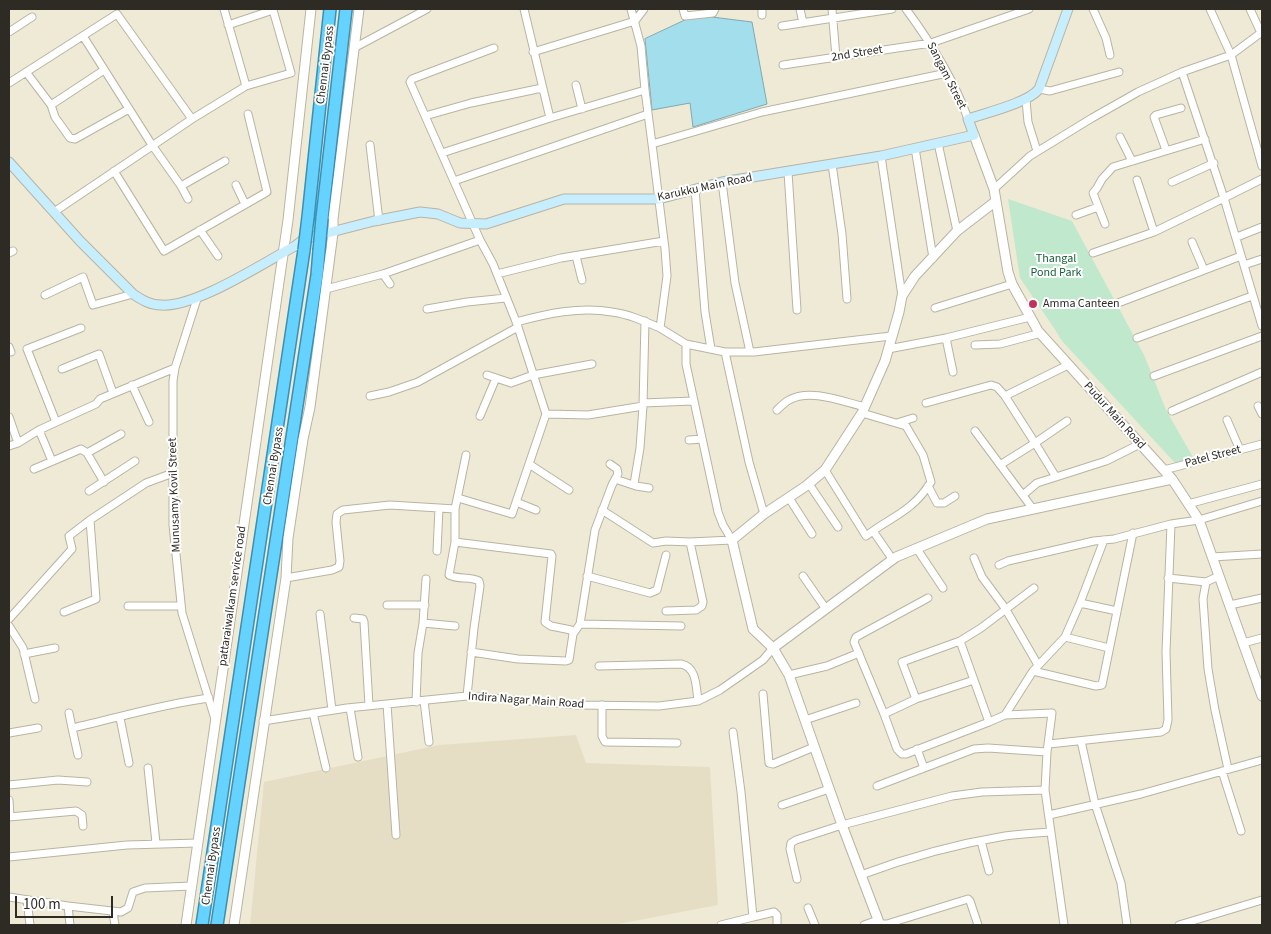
<!DOCTYPE html>
<style>
body{margin:0}
#map{position:relative;width:1271px;height:934px;overflow:hidden;background:#efead6;font-family:"Source Sans 3",sans-serif}
canvas{display:block}
.frame{position:absolute;inset:0;border:10px solid #2e2b24;pointer-events:none}
.scale{position:absolute;left:15px;top:896px;width:98px;height:22px;box-sizing:border-box;border:2px solid #2e2b24;border-top:0;padding-left:6px;font-size:15px;line-height:18px;white-space:nowrap;color:#2e2b24;-webkit-text-stroke:4px #fff;paint-order:stroke}
</style>
<div id="map">
<canvas width="1271" height="934"></canvas>
<div class="frame"></div>
<div class="scale">100 m</div>
</div>
<script>
const context = document.querySelector('canvas').getContext('2d');
context.lineJoin = 'round';
function fill(path, color) { context.fillStyle = color; context.fill(path, 'evenodd'); }
function trace(path, color, width, dash) { context.strokeStyle = color; context.lineWidth = width; context.lineCap = dash ? 'butt' : 'round'; context.setLineDash(dash || []); context.stroke(path); }
function label(font, color, halo, rows, align = 'center') {
  context.font = font + ' "Source Sans 3",sans-serif'; context.lineWidth = 4; context.setLineDash([]); context.textBaseline = 'middle'; context.strokeStyle = halo; context.fillStyle = color; for (const [text, x, y, turn = 0] of rows) {
    context.save(); context.translate(x, y); context.rotate((+turn || 0) * Math.PI / 180); context.textAlign = isNaN(turn) ? turn : align; if (halo) context.strokeText(text, 0, 0); context.fillText(text, 0, 0); context.restore();
  }
}
fill(new Path2D(`
 M576 735 586 763 710 767 718 905 613 925H250L264 782 439 745Z`), '#e6dec4');
fill(new Path2D(`
 M1008 199 1072 221 1144 355 1166 410 1194 459 1176 464 1062 341 1054 328 1020 278Z`), '#bfe8cd');
const water = new Path2D(`
 M696 15 752 22 767 104 693 127 690 103 652 110 645 39Z`);
fill(water, '#a2deec');
trace(water, '#7fa8b0', 1);
const minor = new Path2D(`
 M224 9 246 86 291 73 273 10 228 25
 M524 9 550 118
 M683 9 685 16 713 13 715 9
 M762 9V15
 M800 9 803 23
 M832 9 836 57
 M906 9C931 43 954 79 968 119
 M1093 9 1106 38 1110 55
 M1210 9 1231 55 1262 166
 M1250 9 1261 33
 M635 21 644 9
 M782 26 892 9
 M9 32 32 17
 M83 36 152 145 181 186 225 161
 M354 48 427 9
 M533 52 635 21
 M783 65 931 43 1029 9
 M26 72 51 105 55 117 70 138 75 139 129 109
 M9 83 117 14 192 119
 M576 85 582 109
 M1039 89 1050 91 1119 72
 M645 90 652 144
 M1026 100 1028 122 1037 151
 M51 105 104 70
 M425 116 471 103 542 88
 M1120 137 1132 161
 M938 143 957 231
 M370 145 379 221
 M915 148 933 258
 M1166 150 1154 117 1156 115 1181 108
 M442 153 550 118 645 90 641 46 631 9
 M881 156 902 296
 M832 164 842 234 847 299
 M114 171 164 251 267 192 248 114
 M788 172 797 310
 M1262 179 1224 198 1262 326
 M1137 180 1154 232
 M454 181 648 114
 M722 182 735 283 750 352
 M1172 182 1214 163
 M236 185 245 204
 M181 186 188 199
 M695 189 705 312 711 349
 M994 189 1030 156 1092 118 1138 92 1182 72 1231 55 1262 32
 M54 212 192 119 246 86
 M1076 215 1098 207
 M1105 224 1093 193 1097 188 1102 179 1113 167 1205 139
 M200 230 218 256
 M1237 237 1262 227
 M1192 242 1204 270
 M9 253 13 251
 M1093 253 1154 232 1224 198 1182 72
 M576 256 582 280
 M1244 265 1262 259
 M383 274 390 284
 M497 274 561 258 664 241
 M326 289 383 274 480 240
 M45 295 83 277 93 305 133 294
 M197 299 175 368 173 381V525L182 613 215 719
 M1118 303 1241 256
 M935 308 1012 284
 M427 309 467 302 506 298
 M516 322C546 314 580 306 612 312 628 314 644 321 660 328
 M891 336 754 352H725L686 344 660 328 667 276 665 249 652 144 762 112 947 73
 M1137 338 1252 296
 M975 345 1000 344 1041 333
 M9 347 11 352
 M888 349 946 338
 M725 352 749 462 764 514
 M62 369 99 354 113 393
 M953 372 946 338 1030 317
 M487 375 511 383 533 375 592 364
 M1154 376 1262 336
 M132 385 149 422
 M370 396 389 392 418 382 518 327
 M1005 396 1035 443 1067 421
 M643 403 693 401
 M926 403 991 385 997 387 1005 396 1068 365
 M1258 406 1262 414
 M777 410C781 406 785 402 789 400 811 388 843 402 865 407
 M1172 411 1262 372
 M546 414 588 415 643 406 645 321
 M480 416 496 378
 M9 417 18 443
 M1227 420 1240 450
 M56 422 27 349 81 328
 M897 423 913 418
 M39 430 52 461
 M975 431 1033 509
 M689 440 702 439
 M9 446 18 443 39 430 96 404 100 399 175 368
 M87 453 121 434
 M529 464 569 490
 M1000 465 1035 443 1056 477 1106 461 1140 444
 M34 469 81 449 87 453 104 482
 M825 470 866 536C892 516 912 512 931 482L923 455 906 426 862 413
 M1164 470 1262 444
 M615 479 636 486 649 488
 M634 484 640 448 643 406
 M809 484 838 527
 M928 486 937 503H944L955 496
 M89 491 135 461
 M1023 495 1037 483 1056 477
 M458 498 512 514 546 414 517 324 493 264 480 240 410 82 412 79 494 48
 M789 498 812 534
 M516 502 536 510
 M1188 504 1262 484
 M439 508 455 509 466 455
 M455 509V542L449 575C458 580 470 576 479 581L480 586 474 628 467 696
 M602 510 653 543 666 541 690 542 732 540 723 525 718 512 686 364V344
 M90 520 146 483 173 473
 M873 531 893 560
 M455 542 551 554 552 556 545 622 551 626 571 630 573 634
 M917 549 943 588
 M1212 557 1262 554
 M974 558 982 577 1005 608 1038 665
 M999 565 1008 561 1094 541 1114 539 1171 524 1199 520 1262 501
 M587 576 650 593 657 590 666 555
 M803 576 826 609
 M1219 576 1206 582 1203 599 1208 669 1215 710 1228 769
 M286 578 332 570 339 567 340 561 336 522 337 514 343 510 390 505 439 508 437 551
 M1168 578 1206 582
 M1080 603 1117 611
 M387 605H425
 M1230 605 1262 598
 M128 606H181
 M666 611 696 610 702 606 703 602 690 542
 M320 614 332 710
 M354 618 363 619 364 622 369 705
 M9 619 72 549 69 536 90 520 96 599 64 612
 M423 623 455 626
 M580 624 681 626
 M9 626 23 648 35 699
 M1065 637 1109 648
 M960 641 989 722 1005 715
 M1243 643 1262 638
 M471 652 518 659 566 661 569 660 573 634 580 624 595 530 612 485 618 474 617 469 610 464
 M24 654 55 648
 M599 666 681 664C697 667 696 687 698 701
 M1033 671 1096 686 1102 685 1133 533
 M789 675 827 666 859 653
 M974 680 916 699 884 714 897 749 902 754H906L989 722
 M763 694 769 763 773 764 814 747
 M916 699 902 662 960 641 981 628 1034 588
 M424 701 429 742
 M416 702 418 653 423 623 426 579
 M387 704 396 835
 M602 705V736L605 742 677 743
 M350 708 358 757
 M69 713 72 728
 M313 713 326 768
 M884 714 854 642 856 637 928 598
 M120 718 129 763
 M805 720 856 703
 M263 721 347 708 467 696 579 705 659 706 698 701 720 690 763 660 773 648
 M733 732 741 792 753 917 774 912 777 915V925
 M9 733 38 728
 M1081 741 1095 804 1121 883 1127 925
 M1049 744 1161 732 1166 729 1168 720 1166 652 1171 524
 M917 749 924 768
 M78 755 72 728C118 718 162 704 209 698
 M148 768 156 843
 M1222 771 1241 831
 M9 785 58 780 87 782
 M877 786 974 749 988 748 1047 752
 M9 800 10 817
 M782 805 829 789
 M1049 815 1141 794 1262 760
 M9 817 76 811 82 815 83 826
 M981 841 989 871
 M9 857 127 845 198 843
 M861 875C906 858 957 844 1005 836 1020 834 1035 833 1050 832
 M797 879 790 849 791 843 796 840 842 825 952 796 982 792 1045 790
 M9 897 68 906 70 925
 M27 900 30 925
 M68 906 121 912 128 908 133 892 145 888 192 886
 M808 908 815 925
 M113 912 115 925
 M880 924H887L968 899 970 901 978 925
 M721 925 753 917
 M864 925 878 920
 M1064 925 1045 790 1047 752 1052 713 1005 715 1033 671 1065 637 1080 603 1104 540
 M1179 925 1262 900`);
const tertiary = new Path2D(`
 M974 135 994 189 1008 272 1012 284 1038 331 1172 479 1199 520 1262 696
 M773 648 753 629 732 540 764 514 806 486 825 470 862 413 885 361 899 312 902 296 915 276 957 231 996 201
 M186 925 288 220 311 9
 M234 925 286 578 288 538 303 439 310 407 333 233V219L359 9
 M880 925 842 825 789 675 773 648 896 557 987 519 1172 479`);
const secondary = new Path2D(`
 M9 162 80 241 133 294C142 300 150 305 161 305 195 308 263 263 295 246L304 239 374 221 420 212 438 214 460 223 486 224 564 199H659L722 182 881 156 974 135 968 119C985 113 1028 103 1039 89L1068 9`);
const trunk = new Path2D(`
 M308 217 330 9
 M322 218 346 9
 M202 925 304 250
 M217 925 317 275 319 251`);
trace(minor, '#b9b4a2', 9);
trace(tertiary, '#b9b4a2', 11);
trace(secondary, '#b9b4a2', 11);
trace(trunk, '#3a90b2', 14);
trace(minor, '#fff', 7);
trace(tertiary, '#fff', 9);
trace(secondary, '#c6eeff', 9);
trace(trunk, '#66d2ff', 11);
const trunkBridge = new Path2D(`
 M304 250 308 217
 M319 251 322 218`);
trace(trunkBridge, '#3a90b2', 14, []);
trace(trunkBridge, '#66d2ff', 11);
for (const [x, y, r, color] of [
 [1033,304,5,"#c1335e"]
]) { const dot = new Path2D(); dot.arc(x, y, r, 0, 2 * Math.PI); context.fillStyle = color; context.fill(dot); trace(dot, '#fff', 2); }
label('12px', '#2e2b24', '#fff', [
 ["2nd Street",857,54,-9],
 ["Chennai Bypass",326,65,-83],
 ["Sangam Street",946,76,63],
 ["Karukku Main Road",705,188,-12],
 ["Pudur Main Road",1114,416,48],
 ["Patel Street",1213,457,-15],
 ["Chennai Bypass",274,466,-81],
 ["Munusamy Kovil Street",175,495,-92],
 ["pattaraiwalkam service road",233,596,-82],
 ["Indira Nagar Main Road",526,701,4],
 ["Chennai Bypass",212,866,-82]
]);
label('12px', '#17603a', '#fff', [
 ["Thangal",1056,259],
 ["Pond Park",1056,273]
]);
label('12px', '#2e2b24', '#fff', [
 ["Amma Canteen",1043,304]
], 'left');
</script>
